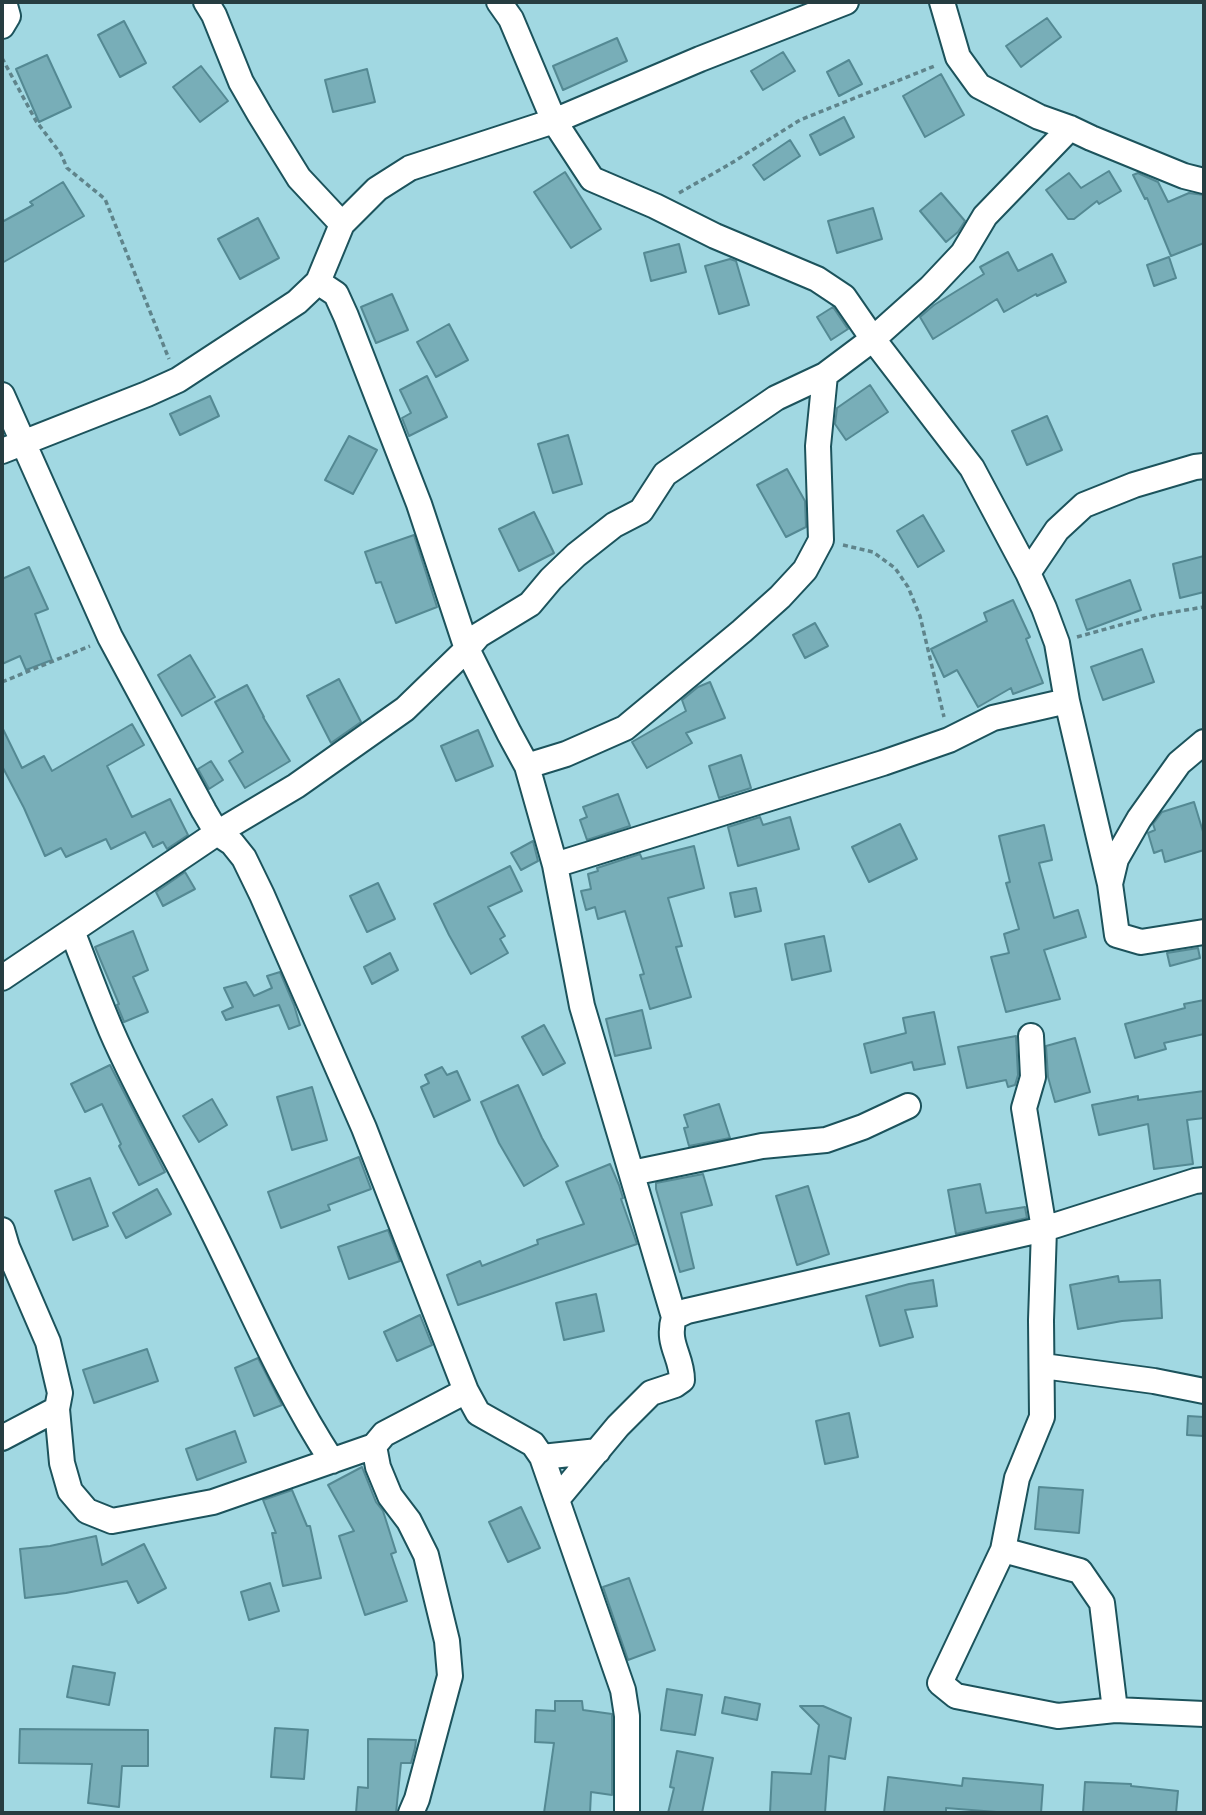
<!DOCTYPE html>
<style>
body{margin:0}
#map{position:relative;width:1206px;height:1815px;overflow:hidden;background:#a1d8e2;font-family:Helvetica,sans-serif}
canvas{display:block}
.frame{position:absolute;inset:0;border:4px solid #263d41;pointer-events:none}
</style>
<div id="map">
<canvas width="1206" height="1815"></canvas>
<div class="frame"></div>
</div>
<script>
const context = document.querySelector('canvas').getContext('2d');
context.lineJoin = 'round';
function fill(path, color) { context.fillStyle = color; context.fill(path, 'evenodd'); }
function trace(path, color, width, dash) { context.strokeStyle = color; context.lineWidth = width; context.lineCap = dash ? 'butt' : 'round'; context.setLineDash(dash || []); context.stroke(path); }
const building = new Path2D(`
 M1047 18 1061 37 1021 67 1006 46Z
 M124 21 146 63 120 77 98 35Z
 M617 38 627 61 563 90 553 66Z
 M783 52 795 71 763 90 751 71Z
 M47 55 71 107 39 122 16 69Z
 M849 60 862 84 839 96 827 72Z
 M201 66 228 101 200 122 173 87Z
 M367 69 375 102 333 112 325 80Z
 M941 74 964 115 925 137 903 96Z
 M844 117 854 137 820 155 810 135Z
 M790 140 800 156 764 180 753 165Z
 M1109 171 1121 191 1099 204 1097 201 1074 219H1068L1046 190 1069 173 1081 188Z
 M565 172 601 229 571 248 534 192Z
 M1138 173 1158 182 1168 202 1189 193 1204 195V243L1171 256 1147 198 1145 199 1133 175Z
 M63 182 84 216 2 263V222L33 205 30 202Z
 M941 193 965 221 958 232 946 242 920 211Z
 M873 208 882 239 837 253 828 221Z
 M258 218 279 258 240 279 218 239Z
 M679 244 686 272 651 281 644 253Z
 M1008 252 1018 271 1052 254 1066 282 1037 296 1036 294 1004 312 997 299 933 339 920 317 934 305 984 274 980 267Z
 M1169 257 1176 278 1154 286 1147 265Z
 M730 259 736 261 749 305 719 314 705 266Z
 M392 294 408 330 376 343 361 307Z
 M833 307 848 329 831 340 817 317Z
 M449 324 468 360 436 377 417 342Z
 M427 376 447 417 409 436 402 418 411 413 400 390Z
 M870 385 888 412 846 440 835 424 837 408Z
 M210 396 219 416 180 435 170 414Z
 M1047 416 1062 450 1027 465 1012 431Z
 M568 435 582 484 553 493 538 444Z
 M349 436 377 450 353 494 325 480Z
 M787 469 805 501 806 527 786 537 757 485Z
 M534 512 554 553 519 571 499 529Z
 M923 515 944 551 918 567 897 531Z
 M414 535 437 607 396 623 381 582 376 583 365 552Z
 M1204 556V592L1180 598 1173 564Z
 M29 567 48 609 35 614 52 660 26 670 20 656 2 664V579Z
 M1130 580 1141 610 1087 630 1076 600Z
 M1013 600 1030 637 1026 639 1043 683 1013 694 1011 688 978 707 957 670 944 677 931 649 987 621 984 613Z
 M815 623 828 646 805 658 793 635Z
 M1142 649 1154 682 1103 700 1091 667Z
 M190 655 215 697 182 716 158 675Z
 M339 679 361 722 331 743 307 696Z
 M710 682 725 718 686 733 692 743 647 768 632 742 686 711 682 700 698 687Z
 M247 685 264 717H263L290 761 245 788 229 761 243 752 215 702Z
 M132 724 144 745 107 766 132 817 170 799 188 835 167 849 163 842 153 847 145 832 111 849 106 839 66 857 61 848 45 856 24 808 2 766V727L22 768 44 756 52 771Z
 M478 730 493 766 456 781 441 746Z
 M741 755 751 788 719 798 709 766Z
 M211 761 223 780 209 789 198 769Z
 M618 794 630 826 587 840 580 820 587 817 583 807Z
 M1194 802 1204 835V850L1165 862 1162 850 1154 853 1148 833 1155 830 1153 824 1162 812Z
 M760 817 763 825 790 817 799 849 738 866 728 827Z
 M900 824 917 859 869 882 852 847Z
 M1044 825 1052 860 1039 863 1054 918 1078 910 1086 937 1044 950 1060 999 1006 1012 991 957 1009 953 1004 934 1019 929 1006 883 1010 882 999 836Z
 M533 841 538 861 521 870 511 853Z
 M694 846 704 888 668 898 682 946 676 947 691 997 650 1009 640 975 644 974 625 911 598 919 595 907 586 910 581 891 591 889 588 874 598 871 597 868 640 854 642 859Z
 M510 866 522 891 488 907 505 936 500 939 508 953 471 974 449 935 434 904Z
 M185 872 195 889 163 906 156 892Z
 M378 883 395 919 367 932 350 896Z
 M756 888 761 911 735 917 730 893Z
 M133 931 148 970 133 977 148 1012 124 1022 117 1005 119 1004 95 947Z
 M824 936 831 971 792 980 785 944Z
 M1198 948 1200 958 1170 966 1167 953Z
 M390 953 398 970 372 984 364 967Z
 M280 972 294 1005 300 1025 289 1029 279 1005 226 1020 222 1012 233 1007 224 988 246 982 254 996 272 988 267 976Z
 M1204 1000V1034L1164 1043 1166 1049 1135 1058 1125 1024 1185 1008 1184 1004Z
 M642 1010 651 1048 615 1056 606 1019Z
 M934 1012 945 1064 914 1070 912 1062 871 1073 864 1044 906 1033 903 1018Z
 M544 1025 565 1063 543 1075 522 1037Z
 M1016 1036 1018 1075 1015 1085 1008 1087 1006 1080 967 1088 958 1047Z
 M1075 1038 1090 1092 1055 1102 1048 1077 1046 1046Z
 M110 1065 165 1172 139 1185 119 1146 121 1144 102 1104 85 1112 71 1084Z
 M442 1067 447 1075 457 1071 470 1100 434 1117 421 1087 429 1083 425 1075Z
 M518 1085 542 1138 558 1166 524 1186 499 1143 481 1102Z
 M312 1087 327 1140 292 1150 277 1097Z
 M1204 1091V1118L1187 1120 1193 1164 1154 1169 1148 1124 1099 1135 1092 1105 1138 1096V1100Z
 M212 1099 227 1125 199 1142 183 1116Z
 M719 1104 730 1138 689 1146 684 1128 688 1127 684 1115Z
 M359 1157 371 1189 328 1205 330 1210 281 1228 268 1192Z
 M610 1164 619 1185 623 1198 621 1199 637 1244 458 1305 447 1275 480 1261 482 1266 538 1244 537 1240 584 1224 566 1182Z
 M703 1174 712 1205 681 1213 694 1268 680 1272 656 1189V1183Z
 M90 1178 108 1226 73 1240 55 1191Z
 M980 1184 986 1213 1025 1207 1027 1218 956 1234 948 1190Z
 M808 1186 829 1254 797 1265 776 1196Z
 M157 1189 171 1214 126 1238 113 1213Z
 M388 1230 400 1261 349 1279 338 1247Z
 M1118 1276 1119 1282 1160 1280 1162 1318 1122 1321 1078 1329 1070 1285Z
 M933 1280 937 1306 905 1310 913 1337 880 1346 866 1296 909 1284Z
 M596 1294 604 1331 564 1340 556 1303Z
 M420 1315 432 1345 397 1361 384 1332Z
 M147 1349 158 1381 94 1403 83 1370Z
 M258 1358 282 1405 254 1416 235 1368Z
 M849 1413 858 1457 825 1464 816 1421Z
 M1188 1416 1204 1417V1436L1187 1435Z
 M235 1431 246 1462 197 1480 186 1449Z
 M362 1467 376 1502 383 1511 396 1552 391 1554 407 1601 365 1615 339 1536 354 1531 328 1485Z
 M1039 1487 1083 1490 1079 1533 1035 1529Z
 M292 1490 307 1526H310L321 1578 283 1586 272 1533H276L263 1500Z
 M521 1507 540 1548 508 1562 489 1522Z
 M96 1536 102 1565 144 1544 166 1588 138 1603 127 1581 66 1593 25 1598 20 1549 50 1546Z
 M629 1578 655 1650 628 1660 603 1587Z
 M270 1583 279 1611 249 1620 241 1592Z
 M73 1666 115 1673 109 1705 67 1697Z
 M667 1689 702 1695 695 1735 661 1730Z
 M725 1697 760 1704 757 1720 722 1713Z
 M555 1701H582L583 1710 612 1714V1795L591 1792 590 1813H544L554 1743 535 1742 536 1710 555 1711Z
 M800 1706H823L851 1718 845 1759 829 1756 825 1813H770L772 1772 811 1774 819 1725Z
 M275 1728 308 1730 304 1779 271 1777Z
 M20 1729 148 1730V1766H122L119 1807 88 1803 92 1764 19 1763Z
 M368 1739 416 1740 415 1748 411 1763H401L396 1813H356L358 1787 368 1788Z
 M677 1751 713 1758 702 1813H668L674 1788 670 1787Z
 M888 1777 962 1786 963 1778 1043 1785 1041 1813H1009L946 1808V1813H884Z
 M1085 1782 1131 1784V1786L1178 1791 1176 1813H1083Z`);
fill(building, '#78aeb8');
trace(building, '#548993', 2);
const street = new Path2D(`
 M206 2 214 15 241 82 260 115 299 178 342 224
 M499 2 511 19 554 121 592 179 655 206 715 236 817 279 844 297 873 339 972 468 1028 573 1044 608 1057 643 1067 701 1110 884
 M942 2 958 57 979 86 1039 117 1070 128 1091 138 1184 176 1204 181
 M2 26 8 16 4 2
 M318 282 336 294 346 316 419 504 467 649 509 733 527 766
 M2 395 110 637 204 811 217 833 232 843 244 858 262 895 364 1128 466 1391 478 1413 533 1444 542 1457 623 1690 627 1716V1813
 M2 451 147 394 178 380 297 302 318 282 342 224 377 189 410 168 554 121 700 59 846 2
 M1028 573 1057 530 1084 505 1134 485 1195 467 1204 466
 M1204 742 1179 763 1139 819 1116 859 1110 884 1117 935 1141 942 1204 932
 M555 865 883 763 949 740 993 718 1067 701
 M72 931C85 964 97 997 111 1030 139 1095 176 1157 207 1220 248 1301 282 1385 332 1461
 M2 978 217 833 296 786 405 709 467 649 479 635 530 604 551 579 576 555 614 525 641 511 665 474 776 398 825 375
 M1031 1036 1033 1077 1024 1108 1044 1229 1041 1320 1042 1417 1017 1478 1003 1550 940 1683 956 1696 1058 1716 1115 1710 1204 1714
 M632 1173 762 1146 826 1140 863 1127 908 1106
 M2 1230 7 1247 48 1342 60 1393 57 1409 62 1463 70 1491 87 1511 112 1521 213 1502 374 1446
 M674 1317 582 1006 555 865 527 766 566 754 625 728 742 631 780 597 805 570 821 540 818 446 825 375 873 339 930 288 963 253 985 216 1070 128
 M1043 1366 1154 1381 1204 1391
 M2 1438 57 1409
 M542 1457 598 1451
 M558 1498 618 1426 651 1393 675 1385 682 1380C682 1355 666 1345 674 1317L687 1311 1044 1229 1195 1181 1204 1180
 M1003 1550 1080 1571 1102 1603 1115 1710
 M411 1813 417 1799 450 1676 447 1641 426 1555 409 1521 390 1496 378 1467 374 1446 384 1434 466 1391`);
trace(street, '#1c535c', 28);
trace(new Path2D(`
 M2 58 36 121 61 154 67 168 105 199 169 359
 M679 193 730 164 800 120 937 65
 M843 545 873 552 895 568 908 587 920 616 944 717
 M1077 637 1156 615 1204 607
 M2 682 90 646`), '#5f848b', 3.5, [5, 3.5]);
trace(street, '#fff', 24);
</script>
